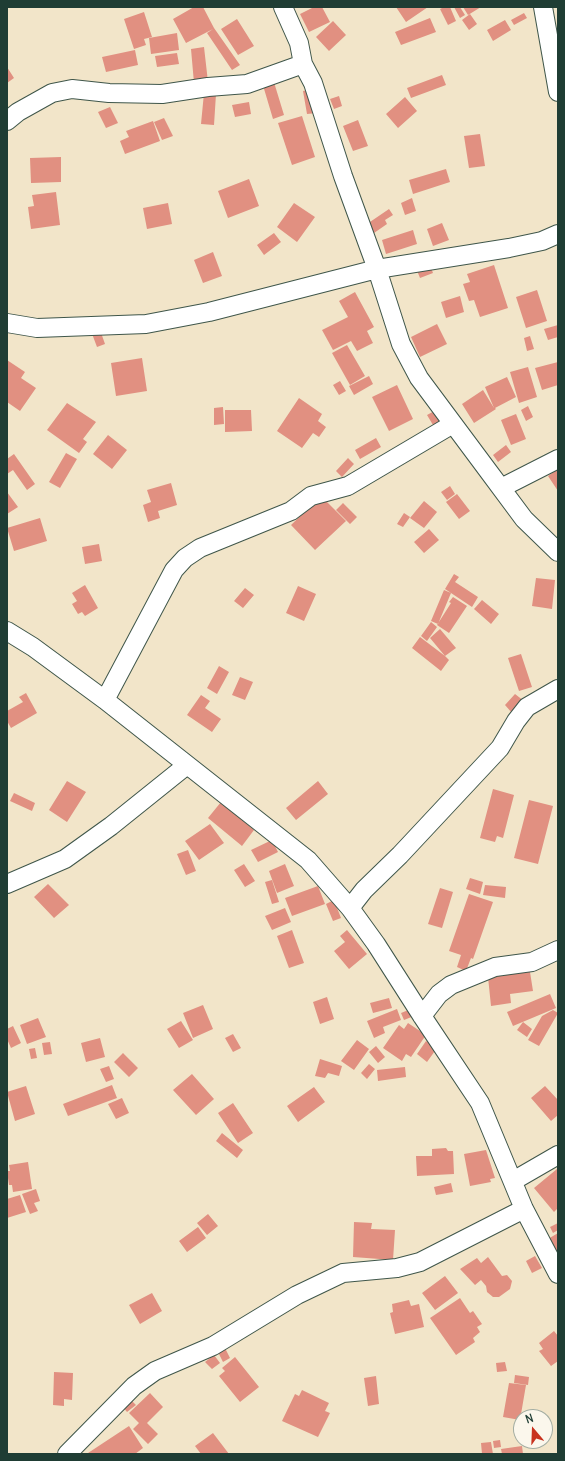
<!DOCTYPE html>
<style>
body{margin:0}
#map{position:relative;width:565px;height:1461px;overflow:hidden;background:#f2e5c9;font-family:Delius,sans-serif}
canvas{display:block}
.frame{position:absolute;inset:0;border:8px solid #1f3d34;pointer-events:none}
.north{position:absolute;left:513px;top:1409px;width:40px;height:40px;box-sizing:border-box;background:#fbf7ec;border:1px solid #a3ada2;border-radius:50%;rotate:341deg;font-size:11px;font-weight:700;line-height:16px;text-align:center;color:#1f3d34}
.north::after{content:'';display:block;margin:auto;width:14px;height:18px;background:#c8321e;clip-path:polygon(50% 0,100% 100%,50% 72%,0 100%)}
</style>
<div id="map">
<canvas width="565" height="1461"></canvas>
<div class="frame"></div>
<div class="north">N</div>
</div>
<script>
const context = document.querySelector('canvas').getContext('2d');
context.lineJoin = 'round';
function fill(path, color) { context.fillStyle = color; context.fill(path, 'evenodd'); }
function trace(path, color, width, dash) { context.strokeStyle = color; context.lineWidth = width; context.lineCap = dash ? 'butt' : 'round'; context.setLineDash(dash || []); context.stroke(path); }
fill(new Path2D(`
 M194 7H203L214 28 240 65 232 70 207 33 213 29 186 43 173 19Z
 M314 7H322L330 22 309 32 300 14Z
 M396 7H428L406 22Z
 M444 7H450L456 21 448 25 440 9Z
 M454 7H460L465 15 460 18Z
 M463 7H481L468 15Z
 M144 12 152 37 144 39 146 45 134 49 124 19Z
 M524 13 527 18 514 25 511 20Z
 M470 14 477 24 469 30 462 20Z
 M430 18 436 32 401 45 395 32Z
 M237 19 254 46 238 55 221 29Z
 M505 20 511 30 493 41 487 30Z
 M333 21 346 35 329 51 316 37Z
 M177 33 179 50 151 54 149 38Z
 M204 47 208 82 194 83 191 49Z
 M135 50 138 65 106 72 102 57Z
 M177 53 179 64 157 67 155 56Z
 M7 67 14 78 7 83Z
 M442 75 446 85 411 98 407 88Z
 M273 79 284 115 273 119 262 82Z
 M312 89 317 113 307 114 303 91Z
 M204 93 216 94 214 125 201 124Z
 M339 96 342 106 334 109 330 99Z
 M405 97 417 111 398 128 386 114Z
 M249 102 251 114 235 117 232 105Z
 M110 107 118 123 106 128 98 112Z
 M302 116 315 157 292 165 278 123Z
 M164 118 173 136 162 140 154 122Z
 M358 120 368 146 353 151 343 126Z
 M153 121 160 141 125 154 120 141 129 137 126 131Z
 M480 134 485 166 469 168 464 136Z
 M61 157V182L31 183 30 158Z
 M446 169 450 182 413 194 409 180Z
 M249 179 259 206 228 218 218 191Z
 M56 192 60 225 31 229 28 207 34 206 32 195Z
 M412 198 416 211 405 215 401 203Z
 M168 203 172 224 147 229 143 208Z
 M294 203 315 217 297 242 277 227Z
 M389 209 393 215 385 220 387 224 374 233 367 224Z
 M442 223 449 240 433 246 427 229Z
 M413 230 417 244 386 254 382 240Z
 M274 233 281 242 264 255 257 245Z
 M213 252 222 276 203 283 194 260Z
 M429 263 433 273 420 278 416 268Z
 M494 265 508 308 480 317 474 300 469 301 463 284 470 282 467 274Z
 M537 290 547 321 526 328 516 297Z
 M355 292 374 327 367 331 373 343 357 351 351 341 333 350 322 330 348 317 339 301Z
 M460 296 464 312 446 318 441 302Z
 M437 324 447 344 420 357 411 337Z
 M558 325V337L548 340 544 329Z
 M99 327 105 344 97 347 91 331Z
 M530 336 534 349 527 351 524 338Z
 M347 345 365 376 350 385 332 353Z
 M142 358 147 391 116 396 111 363Z
 M7 360 25 372 21 378 36 388 20 411 7 402Z
 M558 362V385L542 390 535 368Z
 M528 367 537 397 519 403 510 372Z
 M369 376 373 384 354 395 349 386Z
 M507 377 516 397 495 408 496 409 474 423 462 404 483 390 494 408 485 387Z
 M340 381 346 391 339 395 333 385Z
 M397 385 413 419 389 431 372 397Z
 M299 398 322 414 318 421 326 427 319 437 313 433 302 448 277 431Z
 M67 403 96 422 83 439 87 442 79 453 47 430Z
 M528 406 533 417 526 421 521 410Z
 M223 407 224 424 214 425V408Z
 M438 409 444 419 433 425 427 415Z
 M225 410H251L252 431 225 432Z
 M516 414 526 439 511 445 501 420Z
 M108 435 127 450 112 469 93 454Z
 M376 438 381 447 360 459 355 450Z
 M506 445 511 452 498 462 493 455Z
 M66 453 77 459 60 488 49 482Z
 M14 454 35 484 27 490 13 470 7 474V459Z
 M348 458 354 464 342 477 336 471Z
 M558 469V491L548 476Z
 M171 483 177 505 158 511 160 518 148 522 143 505 151 502 147 490Z
 M450 486 455 494 447 500 441 492Z
 M7 492 18 507 7 514Z
 M457 494 470 511 459 519 446 502Z
 M321 496 346 521 315 550 291 525Z
 M424 501 437 512 424 528 410 518Z
 M343 503 357 517 350 524 336 510Z
 M404 513 410 517 403 527 397 524Z
 M40 518 47 541 14 551 7 528Z
 M429 529 439 540 424 553 414 542Z
 M99 544 102 561 85 564 82 547Z
 M454 574 459 577 455 582 478 597 472 607 445 589Z
 M536 578 555 580 552 609 532 606Z
 M85 585 98 608 85 616 82 612 78 614 72 604 77 601 72 593Z
 M298 586 316 594 304 621 286 613Z
 M245 588 254 595 243 608 234 601Z
 M444 590 451 593 438 624 431 621Z
 M453 597 467 606 449 633 437 625 451 603 449 602Z
 M482 600 499 614 491 624 474 609Z
 M431 622 437 627 427 641 421 636Z
 M440 629 456 648 445 656 449 660 441 671 412 648 420 637 445 656 430 638Z
 M521 654 532 687 519 691 508 658Z
 M219 666 229 672 217 694 207 688Z
 M240 677 253 682 245 700 232 695Z
 M26 693 37 713 11 728 7 721V711L23 702 19 697Z
 M515 694 524 701 512 713 505 705Z
 M201 695 210 701 205 708 221 719 212 732 187 715Z
 M67 781 86 792 67 822 49 810Z
 M318 781 328 794 296 820 286 808Z
 M493 789 514 795 503 838 497 836 495 842 480 838Z
 M14 793 35 803 32 811 10 801Z
 M529 800 553 806 538 864 514 858Z
 M221 802 254 830 242 846 208 818Z
 M210 824 224 843 199 860 185 841Z
 M272 840 278 852 258 862 251 850Z
 M188 850 196 871 186 875 177 854Z
 M244 864 255 881 245 887 234 870Z
 M285 864 294 886 277 893 269 871Z
 M470 878 483 882 480 894 466 889Z
 M272 880 279 902 272 904 265 882Z
 M48 884 69 905 54 918 34 897Z
 M485 885 506 887 505 898 483 895Z
 M318 886 325 904 292 916 285 898Z
 M440 888 453 892 442 928 428 924Z
 M469 894 493 902 473 959 471 958 466 971 457 967 461 955 449 951Z
 M334 900 341 918 333 921 326 904Z
 M285 908 291 922 272 930 265 916Z
 M292 930 304 963 289 968 277 936Z
 M347 930 367 954 349 969 334 951 345 942 340 936Z
 M530 972 533 991 510 994 511 1003 491 1006 488 977Z
 M550 994 556 1008 513 1026 507 1012Z
 M327 997 334 1019 320 1024 313 1002Z
 M389 998 392 1008 373 1013 370 1003Z
 M203 1005 213 1029 193 1038 183 1013Z
 M397 1009 401 1020 383 1027 385 1033 374 1038 367 1021Z
 M411 1009 414 1016 404 1020 401 1013Z
 M553 1010 558 1013 539 1046 528 1040 542 1016Z
 M38 1018 46 1037 27 1044 20 1025Z
 M181 1021 193 1040 179 1048 167 1029Z
 M523 1022 532 1029 527 1037 517 1030Z
 M408 1023 426 1035 411 1057 406 1054 402 1061 383 1048 399 1025 404 1029Z
 M13 1026 21 1043 11 1048 7 1039V1029Z
 M233 1034 241 1048 233 1052 225 1038Z
 M100 1038 105 1057 86 1062 81 1043Z
 M357 1040 369 1049 354 1070 341 1061Z
 M426 1041 437 1048 427 1062 417 1054Z
 M50 1042 52 1054 44 1055 42 1043Z
 M376 1046 385 1057 378 1063 369 1052Z
 M35 1048 37 1058 31 1059 29 1049Z
 M123 1053 138 1068 129 1077 114 1062Z
 M320 1059 342 1066 339 1076 328 1073 325 1078 315 1076Z
 M369 1064 375 1069 367 1079 361 1073Z
 M109 1066 114 1079 106 1082 100 1069Z
 M405 1067 406 1077 378 1081 377 1070Z
 M192 1074 214 1099 196 1115 173 1090Z
 M112 1085 117 1098 68 1116 63 1104Z
 M26 1086 35 1114 15 1121 7 1092Z
 M545 1086 558 1100V1115L551 1121 531 1098Z
 M314 1087 325 1102 298 1122 287 1106Z
 M122 1098 129 1113 116 1119 108 1104Z
 M233 1103 253 1133 238 1143 218 1113Z
 M222 1133 243 1150 237 1158 216 1141Z
 M446 1148 448 1151H453L454 1174 417 1176 416 1156H432V1149Z
 M486 1150 495 1178 490 1179 491 1182 470 1186 464 1154Z
 M28 1162 32 1189 13 1192 12 1185H9L7 1171H10L9 1165Z
 M557 1169 558 1208 554 1212 534 1188Z
 M451 1183 453 1192 436 1195 434 1187Z
 M36 1189 40 1201 34 1203 38 1211 30 1214 22 1194Z
 M20 1195 26 1212 7 1218V1199Z
 M208 1214 218 1226 207 1235 197 1223Z
 M354 1222 372 1223 371 1229 395 1230 393 1260 353 1257Z
 M558 1223V1230L553 1233 550 1227Z
 M198 1227 206 1238 187 1252 179 1241Z
 M558 1233V1256L548 1239Z
 M535 1256 542 1268 532 1273 526 1261Z
 M488 1257 502 1276 507 1275 512 1281 510 1289 499 1297H493L487 1292 486 1286 481 1280 475 1285 460 1269 477 1258 481 1263Z
 M445 1276 458 1293 435 1310 422 1293Z
 M152 1293 162 1311 140 1324 129 1305Z
 M460 1298 470 1313 473 1311 482 1324 477 1327 480 1332 473 1338 475 1342 456 1355 430 1318Z
 M409 1300 411 1306 419 1304 424 1327 395 1334 390 1313 393 1312 392 1304Z
 M554 1331 558 1336V1361L551 1366 539 1351 543 1349 539 1343Z
 M225 1348 230 1358 223 1362 218 1352Z
 M214 1355 220 1363 212 1369 205 1362Z
 M235 1357 259 1387 240 1402 219 1376 225 1371 222 1368Z
 M505 1362 507 1371 497 1372 496 1363Z
 M54 1372 73 1373 72 1400 64 1399V1406L53 1405Z
 M515 1375 529 1377 528 1385 514 1383Z
 M376 1376 379 1404 368 1406 364 1378Z
 M509 1383 526 1385 520 1420 503 1417Z
 M302 1390 329 1403 325 1411 330 1413 318 1437 282 1421 295 1394 299 1396Z
 M150 1393 163 1407 147 1423 158 1434 148 1444 133 1429 139 1423 129 1413Z
 M130 1399 136 1405 127 1412 122 1406Z
 M129 1426 143 1448 135 1454H89L88 1453Z
 M213 1433 229 1454H201L195 1446Z
 M500 1440 501 1447 494 1448 493 1441Z
 M491 1442 493 1454H482L481 1443Z
 M522 1446 523 1454H502L501 1449Z`), '#e19081');
const minor = new Path2D(`
 M283 7 299 43 303 64 313 83 343 176 377 269 401 344 419 378 486 468 524 519 558 552
 M543 7 558 92
 M7 121 18 112 52 93 72 89 109 93 162 94 208 87 247 84 303 64
 M7 323 37 328 146 324 209 312 377 269 509 248 542 241 558 234
 M501 488 558 459
 M7 631 33 647 105 700 308 860 350 908 376 944 422 1016 480 1103 524 1209 558 1274
 M105 700 174 570 185 558 200 548 291 511 311 496 348 486 453 424
 M7 884 65 859 111 826 187 765
 M350 908 364 890 400 855 500 748 516 721 527 707 558 689
 M422 1016 439 994 451 985 495 967 532 962 558 950
 M513 1181 558 1155
 M67 1454 134 1386 155 1371 213 1346 297 1295 343 1273 397 1268 420 1262 524 1209`);
trace(minor, '#3f564a', 20);
trace(minor, '#fff', 18);
</script>
